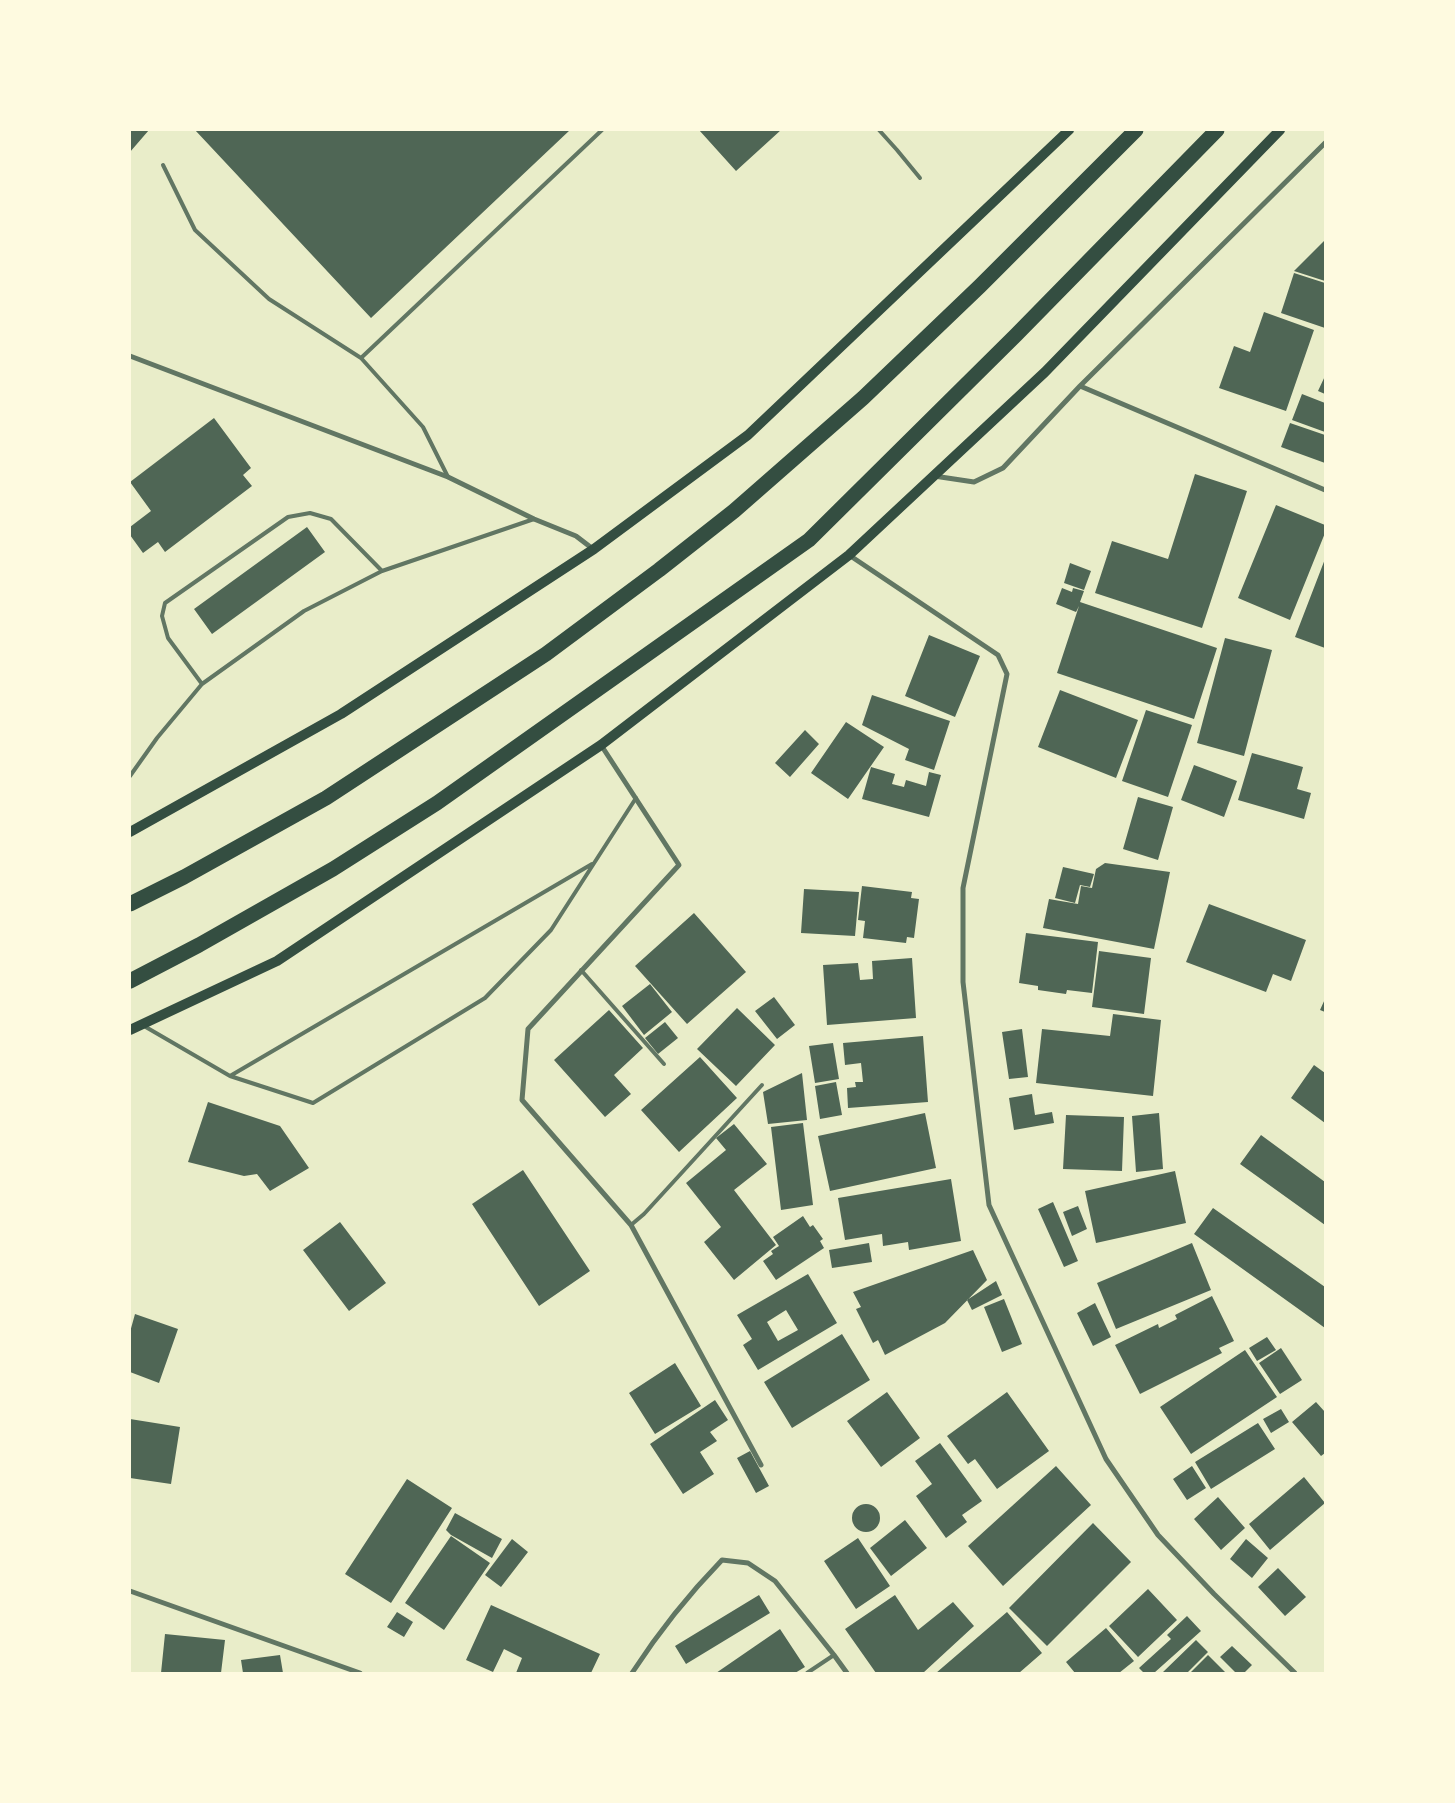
<!DOCTYPE html>
<style>
body{margin:0}
#map{position:relative;width:1455px;height:1803px;overflow:hidden;background:#e9edc9;font-family:Overpass,sans-serif}
canvas{display:block}
.frame{position:absolute;inset:0;border:131px solid #fefae0;pointer-events:none}
</style>
<div id="map">
<canvas width="1455" height="1803"></canvas>
<div class="frame"></div>
</div>
<script>
const context = document.querySelector('canvas').getContext('2d');
context.lineJoin = 'round';
function fill(path, color) { context.fillStyle = color; context.fill(path, 'evenodd'); }
function trace(path, color, width, dash) { context.strokeStyle = color; context.lineWidth = width; context.lineCap = dash ? 'butt' : 'round'; context.setLineDash(dash || []); context.stroke(path); }
fill(new Path2D(`
 M130 130H149L130 152Z
 M195 130H570L371 318Z
 M699 130H781L736 171Z
 M1325 240V281L1294 271Z
 M1294 273 1325 283V328L1281 313Z
 M1264 312 1314 330 1286 411 1219 388 1234 346 1250 352Z
 M1325 376V394L1318 391Z
 M1302 394 1325 403V432L1292 420Z
 M214 418 251 468 243 475 252 486 165 552 158 542 143 553 130 535V527L151 511 130 482Z
 M1290 423 1325 435V463L1281 447Z
 M1195 474 1247 491 1202 628 1095 593 1112 541 1168 559Z
 M1276 505 1325 525V533L1290 620 1238 598Z
 M307 527 325 552 212 634 194 609Z
 M1325 559V648L1295 637Z
 M1070 563 1091 571 1084 590 1064 583Z
 M1062 588 1072 592 1073 588 1084 591 1080 602 1217 648 1194 719 1057 673 1079 606 1076 612 1056 604Z
 M929 635 980 656 955 717 905 696Z
 M1225 638 1272 650 1244 756 1197 743Z
 M1060 690 1138 720 1116 778 1038 747Z
 M872 695 950 721 934 770 905 760 909 749 862 725Z
 M1146 710 1192 725 1168 797 1122 781Z
 M846 722 884 747 848 799 811 773Z
 M805 730 819 744 790 777 775 763Z
 M1252 753 1303 767 1297 789 1311 793 1304 819 1238 800Z
 M1194 765 1237 781 1224 817 1181 800Z
 M871 767 895 774 892 784 904 787 906 780 926 786 929 772 941 775 929 817 862 799Z
 M1138 797 1173 807 1158 860 1123 849Z
 M1105 863 1170 872 1154 949 1043 928 1049 899 1078 904 1081 886 1092 888 1096 869Z
 M1063 867 1094 874 1090 887 1080 885 1075 903 1055 898Z
 M862 886 912 892 911 898 919 899 914 938 907 937 906 943 863 938 865 921 858 920Z
 M804 889 859 892 855 936 801 933Z
 M1209 904 1306 940 1291 981 1273 974 1266 992 1186 962Z
 M694 913 746 972 687 1024 635 966Z
 M1026 933 1098 942 1092 993 1067 990 1066 994 1038 990V986L1019 983Z
 M1099 951 1151 958 1144 1014 1092 1007Z
 M912 958 916 1018 827 1025 823 965 858 963 860 980 873 979 872 961Z
 M650 984 672 1012 644 1035 622 1006Z
 M774 997 795 1025 777 1039 755 1011Z
 M1325 999V1012L1320 1010Z
 M737 1008 775 1045 736 1086 697 1049Z
 M609 1010 643 1048 614 1075 631 1094 605 1117 554 1060Z
 M1113 1014 1161 1020 1153 1096 1036 1083 1042 1029 1110 1036Z
 M665 1022 678 1038 658 1054 645 1038Z
 M1022 1029 1028 1077 1009 1079 1002 1032Z
 M923 1036 928 1102 848 1108 847 1088 856 1087 855 1082H863L861 1063 845 1065 843 1043Z
 M833 1043 839 1079 815 1083 809 1046Z
 M700 1057 737 1098 679 1152 641 1110Z
 M1314 1065 1325 1073V1123L1291 1098Z
 M802 1073 807 1120 768 1124 763 1092Z
 M836 1082 842 1115 820 1119 815 1086Z
 M1032 1094 1035 1115 1052 1112 1054 1123 1014 1130 1009 1098Z
 M208 1102 280 1126 309 1168 270 1191 257 1174 244 1176 188 1162Z
 M925 1113 936 1168 830 1191 818 1136Z
 M1159 1113 1163 1169 1136 1172 1132 1116Z
 M1066 1115 1124 1117 1122 1171 1063 1169Z
 M803 1123 813 1205 781 1210 771 1127Z
 M734 1124 767 1164 734 1190 776 1245 734 1280 704 1242 721 1227 686 1183 726 1150 716 1138Z
 M1261 1135 1325 1182V1225L1240 1164Z
 M523 1170 590 1271 539 1306 472 1204Z
 M1175 1171 1186 1223 1096 1243 1085 1191Z
 M951 1179 961 1241 909 1250 908 1242 883 1246 882 1234 845 1240 838 1198Z
 M1053 1202 1078 1261 1064 1267 1038 1209Z
 M1078 1206 1087 1229 1072 1236 1063 1212Z
 M1213 1208 1325 1287V1328L1194 1234Z
 M803 1216 810 1227 813 1225 823 1239 820 1241 824 1248 776 1280 763 1261 773 1254 771 1251 779 1246 773 1237Z
 M340 1222 386 1283 349 1311 303 1250Z
 M869 1243 872 1262 832 1268 829 1250Z
 M1192 1243 1211 1290 1116 1329 1097 1283Z
 M973 1250 987 1280 945 1323 885 1355 878 1340 873 1343 856 1309 861 1307 853 1292Z
 M808 1274 837 1323 758 1370 743 1345 752 1339 737 1315ZM786 1310 798 1330 778 1341 767 1322Z
 M996 1281 1002 1295 972 1310 967 1300Z
 M1212 1296 1234 1341 1219 1348 1222 1353 1140 1394 1115 1345 1158 1324 1159 1328 1177 1319 1175 1315Z
 M1004 1299 1022 1344 1002 1352 984 1307Z
 M1095 1303 1111 1337 1093 1346 1077 1313Z
 M135 1314 178 1329 159 1383 130 1372V1332Z
 M842 1334 870 1380 792 1428 764 1382Z
 M1267 1337 1276 1350 1257 1361 1249 1348Z
 M1281 1348 1302 1380 1280 1394 1259 1363Z
 M1245 1350 1277 1397 1191 1454 1160 1407Z
 M675 1363 701 1406 655 1434 629 1393Z
 M887 1392 920 1438 881 1467 847 1421Z
 M1007 1392 1049 1451 997 1489 975 1459 968 1464 947 1436Z
 M715 1400 728 1420 710 1432 717 1441 700 1452 714 1474 683 1494 650 1444Z
 M1316 1402 1325 1412V1453L1321 1456 1292 1422Z
 M1281 1409 1289 1422 1271 1433 1263 1419Z
 M130 1419 180 1427 171 1484 130 1478Z
 M1258 1423 1275 1449 1211 1489 1195 1462Z
 M940 1443 982 1501 962 1515 967 1522 946 1538 916 1496 932 1484 915 1461Z
 M750 1451 769 1486 756 1493 737 1458Z
 M1056 1466 1091 1505 1003 1586 968 1546Z
 M1192 1466 1206 1488 1187 1500 1173 1479Z
 M1304 1477 1325 1503 1270 1550 1249 1524Z
 M407 1479 452 1508 391 1603 345 1574Z
 M1218 1497 1245 1528 1221 1550 1194 1519Z
 M852 1518a14 14 0 1 1 28 0a14 14 0 1 1-28 0Z
 M455 1513 502 1539 492 1558 451 1535 446 1530Z
 M905 1520 927 1548 891 1576 870 1548Z
 M1093 1523 1131 1562 1047 1646 1009 1608Z
 M451 1536 490 1563 444 1630 405 1603Z
 M858 1538 890 1586 856 1609 824 1561Z
 M512 1539 528 1552 501 1587 485 1575Z
 M1246 1539 1268 1558 1252 1578 1230 1559Z
 M1278 1568 1306 1597 1285 1616 1258 1587Z
 M1148 1589 1177 1620 1138 1657 1109 1626Z
 M759 1595 770 1613 686 1664 675 1646Z
 M895 1595 918 1630 953 1602 974 1626 923 1673H876L845 1629Z
 M491 1605 600 1654 591 1673H516L522 1658 504 1649 493 1672 466 1660Z
 M397 1612 413 1622 404 1637 387 1627Z
 M1007 1612 1042 1653 1019 1673H936Z
 M1187 1616 1201 1631 1154 1673H1144L1139 1668 1171 1639 1167 1635Z
 M1106 1628 1134 1661 1119 1673H1075L1066 1662Z
 M780 1629 805 1667 795 1673H716Z
 M165 1634 225 1640 221 1673H161Z
 M1196 1640 1208 1652 1187 1673H1162Z
 M1232 1646 1252 1665 1244 1673H1236L1220 1657Z
 M280 1655 283 1673H243L241 1660Z
 M1208 1655 1226 1673H1190Z`), '#4f6655');
trace(new Path2D(`
 M879 130 897 150 920 178
 M163 165 195 230 269 299 361 358 423 427 448 477
 M361 358 602 130
 M202 684 168 638 162 616 165 603 288 517 310 513 331 519 382 571
 M130 776 157 738 202 684 304 611 382 571 534 519
 M581 970 664 1064
 M144 1026 230 1076 313 1103 485 998 551 930 636 798
 M230 1076 592 864
 M631 1225 644 1214 762 1085
 M807 1673 834 1655`), '#617663', 4);
trace(new Path2D(`
 M130 356 448 477 534 519 576 536 593 549
 M1080 386 1325 490
 M934 476 974 482 1003 468 1080 386 1325 143
 M849 555 998 655 1007 674 963 888V982L989 1205 1106 1459 1158 1535 1214 1594 1295 1673
 M601 745 679 865 528 1029 522 1100 631 1225 761 1465
 M130 1591 360 1673
 M632 1673C658 1633 688 1595 722 1560L748 1563 775 1581 834 1655 847 1673`), '#617663', 5);
trace(new Path2D(`
 M130 832 341 714 594 549 748 435 1069 130
 M130 1030 277 961 601 745 849 555 1045 372 1280 130`), '#344e41', 10);
trace(new Path2D(`
 M130 904 184 877 326 798 546 654 659 570 734 511 863 398 980 286 1136 130
 M130 981 199 945 333 869 437 803 809 540 1016 335 1217 130`), '#344e41', 15);
</script>
